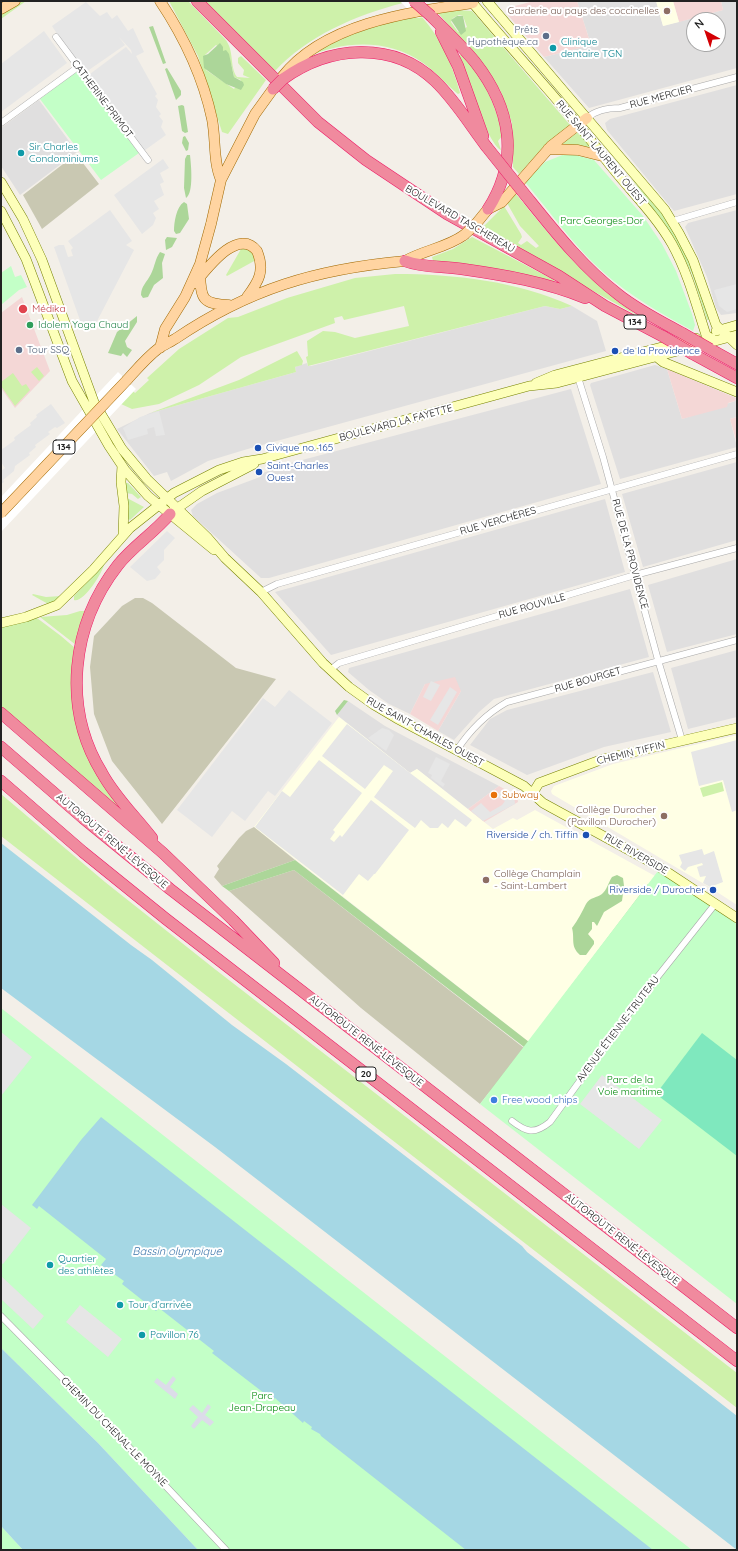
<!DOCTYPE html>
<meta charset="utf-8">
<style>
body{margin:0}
#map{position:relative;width:738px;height:1551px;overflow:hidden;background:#f3efe8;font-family:Quicksand,sans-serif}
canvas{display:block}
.frame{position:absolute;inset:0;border:2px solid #222;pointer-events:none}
.north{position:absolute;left:686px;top:12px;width:40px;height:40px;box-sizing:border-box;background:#fff;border:1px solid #a7a7a7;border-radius:50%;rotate:320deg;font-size:11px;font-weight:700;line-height:16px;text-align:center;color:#222}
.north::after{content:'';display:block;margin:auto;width:14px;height:18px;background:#d40004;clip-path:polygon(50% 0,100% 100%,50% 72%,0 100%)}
</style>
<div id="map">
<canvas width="738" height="1551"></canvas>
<div class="frame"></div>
<div class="north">N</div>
</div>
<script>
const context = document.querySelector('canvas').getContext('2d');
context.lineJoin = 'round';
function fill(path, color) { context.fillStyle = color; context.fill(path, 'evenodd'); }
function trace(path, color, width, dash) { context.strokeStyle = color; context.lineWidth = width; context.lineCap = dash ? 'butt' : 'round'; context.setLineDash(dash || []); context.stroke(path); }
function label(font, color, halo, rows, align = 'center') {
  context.font = font + ' Quicksand,sans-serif'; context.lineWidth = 4; context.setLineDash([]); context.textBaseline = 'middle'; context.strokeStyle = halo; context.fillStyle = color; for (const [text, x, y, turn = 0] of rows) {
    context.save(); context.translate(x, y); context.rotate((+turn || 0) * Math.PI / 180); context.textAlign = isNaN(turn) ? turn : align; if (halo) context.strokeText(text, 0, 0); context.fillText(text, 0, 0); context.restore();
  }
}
fill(new Path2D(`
 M577 1H656L663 26 723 10 721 1H737V68L589 108 544 57 591 45ZM694 20H718V44H694Z
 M737 85V194L674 211 607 130 605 123 610 119Z
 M39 100 77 152 20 195 1 166V128Z
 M737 210V313L721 315 716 308 707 277 685 227 688 223Z
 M545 306 560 309 572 306 597 321 606 351 251 448 208 461 171 481 167 472 154 476 117 429 150 413 296 372 295 367 307 363 308 366H311Z
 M655 365 667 369 682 419 735 401 737 398V417L730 419 737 447 620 479 590 385 591 383Z
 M571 389 601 484 269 578H261L193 516 191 510 197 504 217 493 260 477 263 473 287 464Z
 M737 462V540L643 567 622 494Z
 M605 499 625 572 331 655 275 592Z
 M737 559V634L667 652 648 585Z
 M630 589 649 657 494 699 479 712 454 740 438 731 461 691 425 684 410 714 389 704 369 690 348 672 349 668Z
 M737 650V717L688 729 671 668Z
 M653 672 671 732 604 747 527 775 470 745 490 719 507 710Z
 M348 701 385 726 499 786 468 809 417 769 410 773 337 715Z`), '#e0dfdf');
fill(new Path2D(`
 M534 1H577L591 45 544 57 507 14 511 7Z
 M673 1H721L723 10 679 22Z
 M22 297 50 371 15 408 1 388V313Z
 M667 369 736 398 735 401 728 403 727 407 682 419Z
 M737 417V444L730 419Z
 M455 677 461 691 438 731 410 714 425 684Z
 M499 786 517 796 518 802 484 822 468 809Z`), '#f4d7d6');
fill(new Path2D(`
 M656 1H673L679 22 663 26Z
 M339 717 410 773 417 769 493 829 513 818 517 820 535 810 655 876 529 1042 254 827Z
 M737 735V905L717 892 718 890 712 886 711 888 552 794 551 791 554 786 613 764Z`), '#ffffe5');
fill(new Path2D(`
 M76 154 99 184 42 229 23 195Z
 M135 598H143L152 603 236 668 276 679 162 824 112 761 94 714 90 667 94 636 122 606Z
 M254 827 295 860 222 886 214 877 219 869 217 866 239 838 246 831Z
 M294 870 524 1048 480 1104 361 1008 229 891Z`), '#c9c8b2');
fill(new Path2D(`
 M21 1H26L1 19V14Z
 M169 1H188L225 39C235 51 229 66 237 77L250 78 243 75 244 70 238 63V58L241 56 266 80 228 134 222 132 198 56ZM216 45C228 53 232 63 234 77L241 80 234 89 206 70 205 55Z
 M203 1H400L403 3C356 15 307 36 274 72Z
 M457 10 472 11 570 125 545 145 519 174 513 167 512 123 500 90 483 64 437 12ZM459 15 463 16 467 27 458 32 451 22 453 18Z
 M414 16 416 18 422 17C442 40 452 64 460 93L458 94C446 84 436 72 423 63 390 39 344 40 308 57 342 35 375 26 414 16Z
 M462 54C484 78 495 104 503 135L498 141 501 150C487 143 466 74 459 56Z
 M578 132 579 133 593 150 559 146Z
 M631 178C643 193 658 207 669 223 689 252 699 287 709 320H707L692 274 675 239Z
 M516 194C556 243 586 281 640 317L481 229 504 206 521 234 522 237 518 243 521 245 527 241 536 248 539 246 520 226 507 203Z
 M472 237 554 280V282L486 267 433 261 432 257 453 249Z
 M245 247 252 251 256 260 227 276 226 275 241 249Z
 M395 274C455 274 517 281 572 306L560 309 545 306 308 366 306 357 308 356 307 341 323 331 335 332 355 338 409 326 404 306 344 320 342 316 334 318 335 323 241 357 199 385 159 404 132 409 121 404 133 391 135 393 149 380 147 378 179 349 228 318 238 317 287 298 355 278Z
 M297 351 303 361 302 365 295 367 296 372 150 413 239 380Z
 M37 367 44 376 39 381 31 372Z
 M13 373 22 386 26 384 30 390 15 406 1 386V382Z
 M124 483H128L141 497 138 499 132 494 126 493Z
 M127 498 144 507 130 520 126 518Z
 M104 565C102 573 84 603 74 600V596Z
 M33 594 46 597 61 596 50 605 32 595Z
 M80 611H84L85 615 76 645 40 617 67 615Z
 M37 618 61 636 75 648 72 664 76 718 135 823 1 707V627Z
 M722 782 724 791 703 797 700 788Z
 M1 794 105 882 216 970 737 1373V1408L1 836Z`), '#cef1aa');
fill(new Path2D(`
 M457 16H463L466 31 461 35 451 20Z
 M153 26 166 63 163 64 149 27Z
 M220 43 223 47V51L226 50 229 54 234 77 243 82 244 85 241 90 226 84 204 68 203 56 208 54Z
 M167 68 181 91V95L176 100 165 69Z
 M182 105 184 106 188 132 185 133 182 131 178 106Z
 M185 136 189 143 188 150 186 151 182 143 183 137Z
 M187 155H190C191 164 194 193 186 198L184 188 185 159Z
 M184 202 187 204 189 219 180 233 176 234 174 231C174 223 176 207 184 202Z
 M167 237 177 238 172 247 166 250 165 240Z
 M160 252 165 254 162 263 163 278 154 285 148 297 143 298 141 295C141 286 147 282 151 274 155 266 155 259 160 252Z
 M137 316V322L125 341 127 347 132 350 127 357 123 353 121 356 108 353 117 332Z
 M344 700 348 701 337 715 335 711Z
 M295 860 529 1042 534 1048 539 1046 538 1039 544 1037 537 1031 648 884 656 885 665 889 670 885 704 906 681 936 678 939 670 935 663 937 662 940 666 941 663 952 666 955 625 1007 567 1086 559 1093 543 1113 540 1115 529 1117 525 1124 515 1118 516 1114 514 1109C504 1104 496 1101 489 1092L524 1047 294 870 229 891 222 886ZM650 897 672 906 670 911 665 913 651 909 645 901Z
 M617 875 623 878 624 886 622 901 604 912 597 926 594 922H592V929L588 934 594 941V944L586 955H580C570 946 575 939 572 928 578 920 582 912 586 904 590 897 597 898 602 894 607 890 608 883 612 877Z`), '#acd699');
fill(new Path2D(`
 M77 71 139 153 101 180 40 99Z
 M565 154H571L594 160 643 216 662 244 676 271 692 314 695 325 693 331C662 314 630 296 603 272 574 246 550 212 525 182L545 162Z
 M11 266 15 277 21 275 27 287 19 290 1 305V273Z
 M658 871 737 924V1304L480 1104Z
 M1 1008 692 1550H198L98 1443 1 1348Z
 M1 1526 23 1550H1Z`), '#c3ffc7');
fill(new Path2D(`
 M702 1033 737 1060V1156L656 1094Z`), '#7fe8be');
fill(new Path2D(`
 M86 2 100 16 107 12 112 19 117 15 128 31 133 28 144 52 136 56 157 94 155 96 158 100 156 107 161 114 159 116 163 121 161 127 166 135 141 153 86 77 126 47 132 54 131 50 119 37 125 45 83 74 52 26Z
 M44 31 67 63 1 112V64Z
 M163 159 169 168 160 173 164 182 160 184 164 195 154 201 159 209 153 213 156 218 153 225 142 234 114 195Z
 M110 210 132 241 126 245 134 250 95 325 88 321 81 323 54 247 59 245H64L68 257 73 256 71 250 73 248 68 241Z
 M737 284V309L727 312 719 306 714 290Z
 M51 404 65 423 57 428 55 427 48 432 50 434 35 445 36 447 29 453 30 455 15 466 14 471 3 480 4 482 1 484V471L5 468 1 462V450L15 440 14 438 16 436 31 425 30 423 37 417 36 415Z
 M159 411 165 435 156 436 154 427 147 429 148 434 128 440 123 428 140 417Z
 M167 531 175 538 164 550V560L157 567 161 572 155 579 147 581 130 567Z
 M431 681 440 685 431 701 423 697Z
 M450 687 457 692 438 725 430 720Z
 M289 690 332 723 275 796 268 791 245 821 232 811 212 837 177 810 263 698 275 707Z
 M347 724 410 773 472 820 466 827 455 819 448 828 442 823 438 828H430L421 820 415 828 374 797 393 771 384 765 365 789 322 756Z
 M382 728 389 730 394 735 386 751 368 738Z
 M737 740 736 757 737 810 732 812 723 780 699 786 691 752Z
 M436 757 450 764 441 781 445 784 443 787 431 778 432 775 428 773Z
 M319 760 362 793 333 830 335 832 330 839 334 842 340 835 342 837 371 800 409 830 375 874H374L368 881 359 874 343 895 255 827 282 791 290 797Z
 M501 790 514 797 515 804 483 821 471 811 481 803 490 812 502 805 505 801 497 797Z
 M702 849 704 855 714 851 723 882 710 887 703 883 706 876 700 877 697 867 703 865 702 863 688 867 685 871 680 867 682 863 679 855Z
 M1 1032 32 1057 1 1096Z
 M602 1075 662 1120 639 1149 580 1104Z
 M1 1204 31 1228 3 1264 1 1263Z
 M1 1276 44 1316 33 1329 1 1299Z
 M80 1305 122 1339 108 1357 66 1322Z`), '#e6e6e6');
fill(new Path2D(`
 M173 1376 176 1379 170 1387 178 1394 175 1399 154 1382 157 1378 166 1385Z
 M208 1404 211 1407 205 1415 214 1422 210 1426 202 1420 194 1429 191 1426 198 1417 189 1409 193 1405 202 1413Z`), '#dcdce9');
fill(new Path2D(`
 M1 843 131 945 152 960 232 1025 286 1064 522 1246 527 1252 737 1416V1550L215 1147 1 988Z
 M101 1117 653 1550H466L321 1436 320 1434 311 1429 312 1427 304 1421 303 1423 275 1398 273 1400 212 1353 214 1351 159 1308 156 1311 122 1284 124 1281 101 1265 106 1259 39 1206 37 1209 32 1205 81 1140Z
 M1 1348 98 1443 198 1550H23L1 1526Z`), '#a5d7e4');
fill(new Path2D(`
 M424 1 439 15 416 18 401 2Z
 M118 372 136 389 1 532V497Z`), '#fff');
const street = new Path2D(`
 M56 37 148 160
 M587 118C596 110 608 108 620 108L737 77
 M1 123 78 67
 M673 221 737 202
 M577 374 603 457 658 660 682 740
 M261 592 277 584 737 454
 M330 670 339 663 635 575 737 548
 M457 750C470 730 486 714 507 702L737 640
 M512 1121C526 1132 534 1135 550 1122L632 1009 716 903
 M1 1316 93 1409 226 1550`);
const secondary = new Path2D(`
 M471 1C514 53 562 102 603 156 625 186 653 211 672 244 688 273 696 304 706 335L715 341
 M487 1 665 210 679 233 693 260 716 325 737 345
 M1 182 23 219 42 260 94 402 122 449 147 479 207 537 225 558 261 592 323 663 349 687 374 705 396 718 524 786 543 803 658 866 737 918
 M1 211 26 259 72 381 109 446 125 470 148 496 214 550
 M716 331 737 325
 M656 352 658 358 663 362 737 392
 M536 383 555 375 696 338
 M122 466 121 482 124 506 123 535
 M172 512 202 491 254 464
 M1 623 26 617 57 605 93 570 130 528 174 493 219 470 243 462 262 459 529 386 557 383 737 335
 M533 793 539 783 603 759 737 728`);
const primary = new Path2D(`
 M160 1C184 37 203 77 212 119 216 139 213 162 221 180
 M1 9 15 1
 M282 77C324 23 409 12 473 3
 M548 149 578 150 602 156
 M475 225 488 209 502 202 551 146 587 118
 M200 274C201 299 202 304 229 305
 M195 283C206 270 238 226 257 251 265 271 259 281 247 297
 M160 348 165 329 185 297 200 264 211 224 221 180 255 114 273 89
 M127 380C137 369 147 357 159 348 164 345 170 342 175 339 249 289 316 269 405 261 424 250 446 248 464 235`);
const highway = new Path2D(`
 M197 1 318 122 366 160 447 214 559 276 605 306 664 337
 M431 16C446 31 462 46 475 62 511 108 520 159 488 209
 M441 32 458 66 483 136
 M283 79C329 46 392 40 435 81 455 100 470 125 486 146
 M522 191C552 228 581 266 619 295 638 310 660 321 682 333
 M405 261C423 268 443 266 462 269 504 275 546 282 585 298
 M710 349 737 364
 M693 354 737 378
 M1 713 163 853 233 920 274 963
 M1 747 83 818 170 889 737 1328
 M1 781 83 852 166 919 737 1361
 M152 838C135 816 115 797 102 773 62 708 71 625 118 565 133 546 154 533 170 514`);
trace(street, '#a9a9a9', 7);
trace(secondary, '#768200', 10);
trace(primary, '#a06800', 11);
trace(highway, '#ed1965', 12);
trace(street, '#fff', 6);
trace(secondary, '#fdffba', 9);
trace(primary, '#ffd4a1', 10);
trace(highway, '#f08a9e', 11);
const primaryBridge = new Path2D(`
 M464 235 475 225
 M1 513 127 380`);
const highwayBridge = new Path2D(`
 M414 1 431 16
 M273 89 283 79
 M486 146 522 191
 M682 333 710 349
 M664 337 693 354`);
trace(primaryBridge, '#a06800', 11, []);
trace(highwayBridge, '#ed1965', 12, []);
trace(primaryBridge, '#ffd4a1', 10);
trace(highwayBridge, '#f08a9e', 11);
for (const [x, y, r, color] of [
 [667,11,4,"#8d6e63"],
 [546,36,4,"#5c6f8a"],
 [553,48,4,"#0f9aa8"],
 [21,153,4,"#0f9aa8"],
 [23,309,5,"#e0444e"],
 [30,325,4,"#2e9e5b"],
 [19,350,4,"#5c6f8a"],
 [615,351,4,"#1a4fb4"],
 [258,448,4,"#1a4fb4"],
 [259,472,4,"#1a4fb4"],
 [494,795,4,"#e8710a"],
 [664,816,4,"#8d6e63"],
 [586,835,4,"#1a4fb4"],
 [486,880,4,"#8d6e63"],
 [713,890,4,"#1a4fb4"],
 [494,1100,4,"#3f7fe0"],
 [50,1265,4,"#0f9aa8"],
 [120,1305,4,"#0f9aa8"],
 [142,1335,4,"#0f9aa8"]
]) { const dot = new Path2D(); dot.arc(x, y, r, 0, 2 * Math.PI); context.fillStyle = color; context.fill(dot); trace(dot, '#fff', 1.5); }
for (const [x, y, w] of [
 [635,322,22],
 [64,447,22],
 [366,1074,20]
]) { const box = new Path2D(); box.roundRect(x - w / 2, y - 7, w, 14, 3); context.fillStyle = '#fff'; context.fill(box); trace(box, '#222', 1); }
label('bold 9px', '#222', null, [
 ["134",635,322],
 ["134",64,447],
 ["20",366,1074]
]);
label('10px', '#785e54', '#fff', [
 ["Garderie au pays des coccinelles",659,11],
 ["Collège Durocher",656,810],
 ["(Pavillon Durocher)",656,822],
 ["Collège Champlain",494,874,"left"],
 ["- Saint-Lambert",494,886,"left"]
], 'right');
label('10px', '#4e5e75', '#fff', [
 ["Prêts",538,30],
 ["Hypothèque.ca",538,42],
 ["Tour SSQ",27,350,"left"]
], 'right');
label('10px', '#0d838f', '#fff', [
 ["Clinique",561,42],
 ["dentaire TGN",561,54],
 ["Sir Charles",29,147],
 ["Condominiums",29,159],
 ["Quartier",58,1259],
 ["des athlètes",58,1271],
 ["Tour d'arrivée",128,1305],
 ["Pavillon 76",150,1335]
], 'left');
label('10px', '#222', '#fff', [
 ["RUE MERCIER",661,97,-15],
 ["CATHERINE-PRIMOT",102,99,53],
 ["RUE SAINT-LAURENT OUEST",601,153,50],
 ["BOULEVARD TASCHEREAU",460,219,30],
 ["BOULEVARD LA FAYETTE",396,423,-15],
 ["RUE VERCHÈRES",498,521,-16],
 ["RUE DE LA PROVIDENCE",630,554,75],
 ["RUE ROUVILLE",532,606,-16],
 ["RUE BOURGET",588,680,-16],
 ["RUE SAINT-CHARLES OUEST",425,732,29],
 ["CHEMIN TIFFIN",631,753,-14],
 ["AUTOROUTE RENÉ-LÉVESQUE",112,841,40],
 ["RUE RIVERSIDE",636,854,30],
 ["AVENUE ÉTIENNE-TRUTEAU",618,1029,-53],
 ["AUTOROUTE RENÉ-LÉVESQUE",366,1041,38],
 ["AUTOROUTE RENÉ-LÉVESQUE",622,1239,38],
 ["CHEMIN DU CHENAL-LE MOYNE",114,1432,46]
]);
label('10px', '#02890a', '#fff', [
 ["Parc Georges-Dor",602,221],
 ["Parc de la",630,1080],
 ["Voie maritime",630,1092],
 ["Parc",262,1396],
 ["Jean-Drapeau",262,1408]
]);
label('10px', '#be3a42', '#fff', [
 ["Médika",32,309]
], 'left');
label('10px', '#27864d', '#fff', [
 ["Idolem Yoga Chaud",38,325]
], 'left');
label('10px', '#164399', '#fff', [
 ["de la Providence",623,351],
 ["Civique no. 165",266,448],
 ["Saint-Charles",267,466],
 ["Ouest",267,478],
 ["Riverside / ch. Tiffin",578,835,"right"],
 ["Riverside / Durocher",705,890,"right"]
], 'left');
label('10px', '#c56008', '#fff', [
 ["Subway",502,795]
], 'left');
label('10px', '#366cbe', '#fff', [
 ["Free wood chips",502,1100]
], 'left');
label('italic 11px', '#3e77ac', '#fff', [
 ["Bassin olympique",177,1252]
]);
</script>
